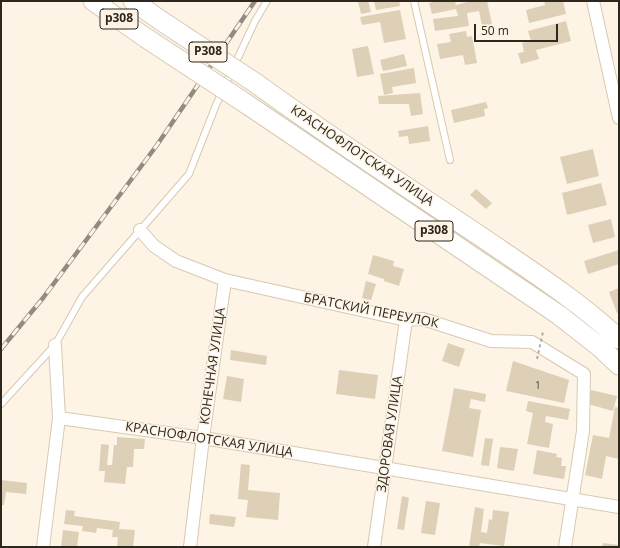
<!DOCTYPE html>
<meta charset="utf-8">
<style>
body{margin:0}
#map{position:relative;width:620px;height:548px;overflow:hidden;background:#fdf4e5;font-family:"Open Sans",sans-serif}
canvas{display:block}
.frame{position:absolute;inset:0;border:2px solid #2d271e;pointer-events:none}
.scale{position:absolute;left:474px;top:24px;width:84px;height:18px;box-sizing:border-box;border:2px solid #2d271e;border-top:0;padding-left:5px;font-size:12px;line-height:14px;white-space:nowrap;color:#2d271e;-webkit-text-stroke:3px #fdf4e5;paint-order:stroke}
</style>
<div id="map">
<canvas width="620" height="548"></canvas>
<div class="frame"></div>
<div class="scale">50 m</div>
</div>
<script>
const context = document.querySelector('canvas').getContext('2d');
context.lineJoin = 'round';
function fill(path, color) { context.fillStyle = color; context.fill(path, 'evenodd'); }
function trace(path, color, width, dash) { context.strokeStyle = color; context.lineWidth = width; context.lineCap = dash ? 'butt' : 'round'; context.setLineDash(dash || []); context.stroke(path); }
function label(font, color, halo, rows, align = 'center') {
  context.font = font + ' "Open Sans",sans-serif'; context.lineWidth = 3; context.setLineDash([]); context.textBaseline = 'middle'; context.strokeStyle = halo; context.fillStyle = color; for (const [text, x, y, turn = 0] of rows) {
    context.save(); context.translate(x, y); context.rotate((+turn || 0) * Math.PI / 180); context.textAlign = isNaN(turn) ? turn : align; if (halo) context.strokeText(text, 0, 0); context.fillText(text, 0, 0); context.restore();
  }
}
fill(new Path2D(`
 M358 1H368L371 12 361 14Z
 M374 1H399L400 6 376 10Z
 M438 1H455L456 5 471 1H487L492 24 482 26 479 11 467 13 469 26 435 31 433 19 458 16 456 9 432 14 429 3Z
 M544 1H563L566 14 529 23 526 10 545 5Z
 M400 10 406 39 384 43 380 22 362 25 360 17Z
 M566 21 571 41 536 50 539 59 521 64 518 53 524 52 522 43 531 41 528 31Z
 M466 31 467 37 472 36 477 63 465 65 463 55 440 59 437 44 451 42 449 34Z
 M368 46 374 74 357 77 352 49Z
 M404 54 407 66 383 71 380 60Z
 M414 68 416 83 392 87 393 93 384 95 380 74Z
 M420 93 423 114 411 116 409 104H379L378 96Z
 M486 102 488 108 484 109 485 116 454 123 451 110Z
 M428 126 430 141 409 144 408 136 399 137 398 131Z
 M593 149 599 176 567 184 560 157Z
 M601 183 607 205 567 215 562 193Z
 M476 189 492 203 486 209 470 195Z
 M611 219 615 237 593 243 588 225Z
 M619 250V264L588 274 584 261Z
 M373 255 394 261 393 266 404 269 399 286 384 281V279L368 274Z
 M366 281 376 284 371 300 362 298Z
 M619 288V313H617L609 292Z
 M448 343 465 349 459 367 442 361Z
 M231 350 267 356 266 365 230 360Z
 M513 361 569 380 564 403 506 391Z
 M339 370 378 375 375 399 336 394Z
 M227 376 244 379 241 402 223 399Z
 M454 388 486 394 485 402 471 399 469 408 481 410 473 457 442 451Z
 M591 390 617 396 613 411 588 404Z
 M528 401 570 409 568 420 546 416 545 422 553 424 549 448 527 444 533 413 526 411Z
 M615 407 619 408V459L606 456 602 479 585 475 593 435 609 438Z
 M117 437 145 439 144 449H134L133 467H127L125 484 104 482 105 471H99L101 444 109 445 107 465H112L114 445H117Z
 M485 438 493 439 489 466 481 465Z
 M500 447 518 449 514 471 497 468Z
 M537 450 557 454 556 457 562 458 561 466H566L564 479 533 474Z
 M241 464 250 465 248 490 280 493 278 520 246 517 248 500 238 499Z
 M1 480 27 483 26 494 6 492 4 505H1Z
 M402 496 409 498 404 530 397 529Z
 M426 501 440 503 435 535 421 533Z
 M475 507 484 509 481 532 487 533 489 519 492 520 493 510 509 512 504 546 480 543 479 547H469Z
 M66 510 75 511 74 516 120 522 119 529 135 530 133 547H117L118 537H112L113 530 97 528 96 533 82 531 83 526 64 524Z
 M210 514 236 517 234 527 209 524Z
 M63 530 79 532 77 547H61Z
 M603 543 619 545V547H602Z`), '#decfb7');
const lane = new Path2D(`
 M414 1 450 160
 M1 404 55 345 82 297 189 174 216 105 255 21 267 1`);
const street = new Path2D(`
 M593 1 619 118
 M140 230 154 246 176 261 225 280 406 320 423 319 491 341 532 342 584 374 583 431 565 547
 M59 418 203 438 619 507
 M43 547 59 418 55 345
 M190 547 203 438 225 280
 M374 547 406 320`);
const primary = new Path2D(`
 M93 1 146 38
 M133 1 160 20
 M257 84C331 138 407 187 483 238 530 270 577 300 619 339
 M245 103 559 315 601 348 619 365`);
trace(lane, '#d8c9b1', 8);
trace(street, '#d8c9b1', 14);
trace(primary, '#d8c9b1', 21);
trace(lane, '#fff', 6);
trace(street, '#fff', 12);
trace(primary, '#fff', 19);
const rail = new Path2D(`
 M1 349 43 298 157 145 255 1`);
trace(rail, '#928b7f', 4.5);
trace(rail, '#fdf4e5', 3, [9]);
const primaryBridge = new Path2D(`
 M160 20 257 84
 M146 38 245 103`);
trace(primaryBridge, '#d8c9b1', 21, []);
trace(new Path2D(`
 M537 359 543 332`), '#b4ac9f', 2, [3, 3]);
trace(primaryBridge, '#fff', 19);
label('11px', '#595144', null, [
 ["1",538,386]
]);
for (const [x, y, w] of [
 [119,19,38],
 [208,52,38],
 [434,231,38]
]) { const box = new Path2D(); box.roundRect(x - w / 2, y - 10, w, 20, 3); context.fillStyle = '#fdf4e5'; context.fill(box); trace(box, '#2d271e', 1); }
label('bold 12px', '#2d271e', null, [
 ["p308",119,19],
 ["P308",208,52],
 ["p308",434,231]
]);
label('13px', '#2d271e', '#fdf4e5', [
 ["КРАСНОФЛОТСКАЯ УЛИЦА",362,156,34],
 ["БРАТСКИЙ ПЕРЕУЛОК",371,311,11],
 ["КОНЕЧНАЯ УЛИЦА",213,366,-82],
 ["ЗДОРОВАЯ УЛИЦА",390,434,-82],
 ["КРАСНОФЛОТСКАЯ УЛИЦА",209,440,9]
]);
</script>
